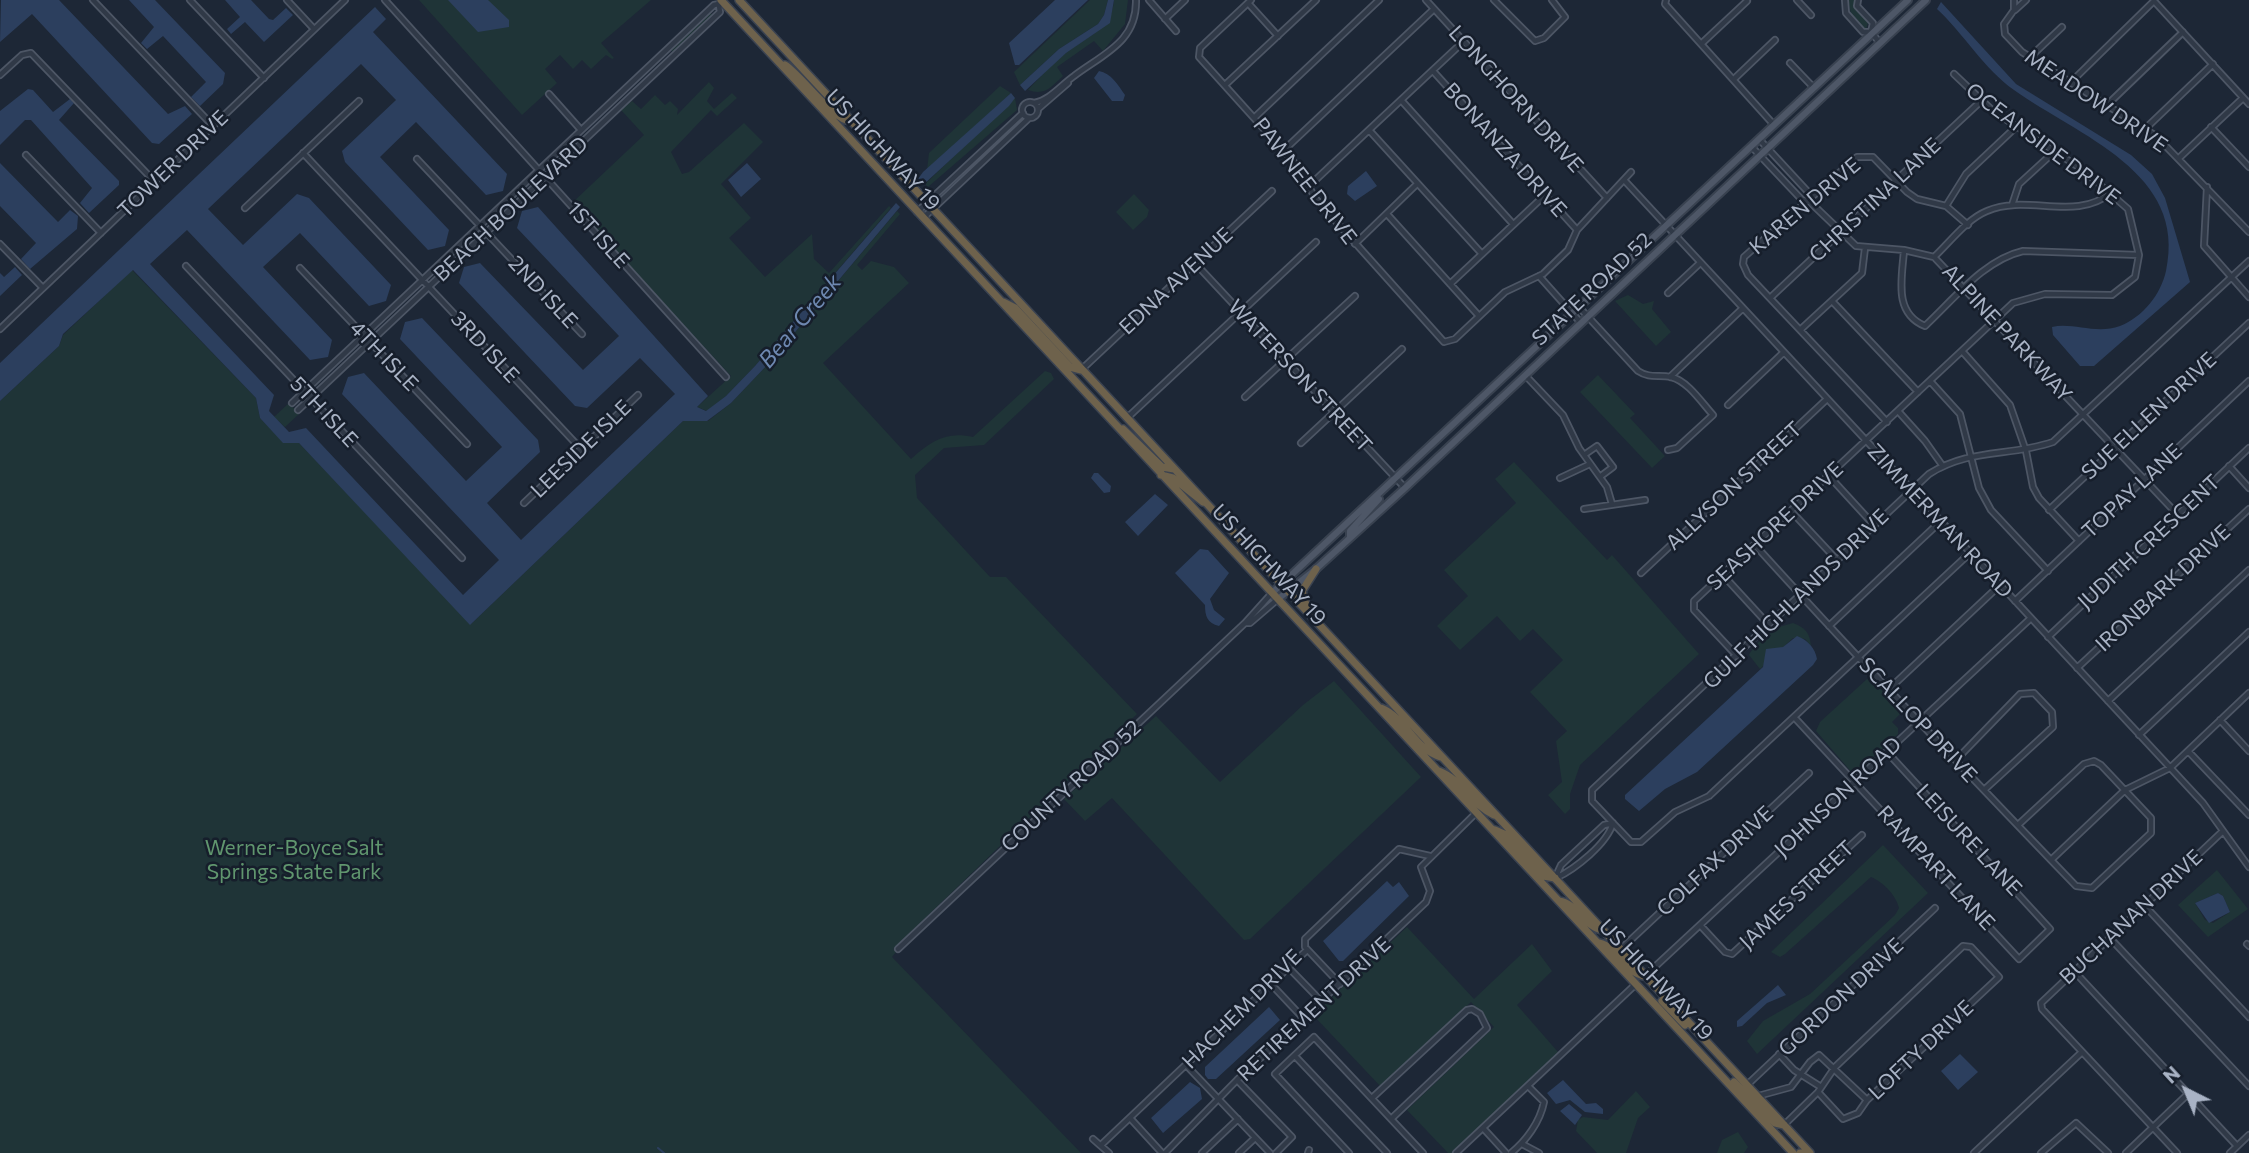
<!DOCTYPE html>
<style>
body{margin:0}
#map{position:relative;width:2249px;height:1153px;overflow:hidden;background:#1d2736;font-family:Commissioner,sans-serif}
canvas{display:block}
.north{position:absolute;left:2151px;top:1055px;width:70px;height:70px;-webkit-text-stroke:5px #161e2b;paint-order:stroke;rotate:317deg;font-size:19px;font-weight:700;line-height:28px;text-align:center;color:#a9b3c5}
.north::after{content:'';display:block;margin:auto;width:24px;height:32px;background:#a9b3c5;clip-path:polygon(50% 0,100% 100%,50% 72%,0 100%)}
</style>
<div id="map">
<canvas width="2249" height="1153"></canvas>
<div class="north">N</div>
</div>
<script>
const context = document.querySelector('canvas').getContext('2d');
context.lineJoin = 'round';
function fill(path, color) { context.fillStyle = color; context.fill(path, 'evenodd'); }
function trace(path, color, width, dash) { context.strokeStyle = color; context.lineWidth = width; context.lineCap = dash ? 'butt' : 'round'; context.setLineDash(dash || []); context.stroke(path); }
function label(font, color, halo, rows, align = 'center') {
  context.font = font + ' Commissioner,sans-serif'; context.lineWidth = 5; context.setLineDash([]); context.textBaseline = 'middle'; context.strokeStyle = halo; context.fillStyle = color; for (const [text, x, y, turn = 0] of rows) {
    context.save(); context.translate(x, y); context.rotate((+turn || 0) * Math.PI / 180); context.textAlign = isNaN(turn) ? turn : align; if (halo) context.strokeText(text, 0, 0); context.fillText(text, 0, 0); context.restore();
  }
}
fill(new Path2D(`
 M419 0H651L601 43 614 58 612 59 606 55 591 69 582 60 573 69 560 55 545 69 557 83 522 115Z
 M1090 0H1108L1104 15 1098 24 1059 49 1020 85 1014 72Z
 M1114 0H1128L1125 24 1103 51 1094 41 1057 67 1063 76C1051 87 1045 96 1028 90 1040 77 1053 63 1067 52 1089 35 1112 29 1114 0Z
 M1848 0H1855L1857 10 1868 23 1866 29 1852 18Z
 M710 12 713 16 675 52 671 51Z
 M709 82 714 88 707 101 714 109 732 93 737 98 717 116 711 110 671 152 682 174 689 172 744 123 763 142 721 184 751 218 729 238 765 277 812 234 814 259 829 273 889 206 891 208 755 366 726 396 707 411 697 407 731 376 572 203 644 135 621 110 632 101 641 109 655 95 665 105 670 101 678 109 677 115Z
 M1000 86 1011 93 927 170 929 153Z
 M1015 98 1017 110 928 187 925 184Z
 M1134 194 1149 210 1147 217 1133 230 1116 212Z
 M897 211 900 214 857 265 862 270 871 261 894 267 909 283 823 363 911 459C931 441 946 431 973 437L1045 371 1051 373 1054 379 984 445 944 448 915 475 917 498 990 577H1006L1137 714 893 949 896 952 892 957 1081 1153H0V401L59 346 63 335 132 270 256 398 260 418 283 442 299 443 471 624 683 421H708L731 403 770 362Z
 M1628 295 1643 304 1654 301 1652 309 1671 332 1656 346 1615 301Z
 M1598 375 1635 414 1630 418 1665 456 1652 468 1580 392Z
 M289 403 299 414 285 427 274 417Z
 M1514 462 1607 560 1612 555 1699 654 1580 765 1570 794V809L1565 814 1548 795 1562 782 1556 741 1567 731 1530 692 1563 660 1533 629 1520 641 1497 616 1460 650 1437 626 1468 596 1444 570 1516 503 1495 479Z
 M1793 623C1805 628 1810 632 1811 646L1805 639 1793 638 1760 669 1749 655C1751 650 1765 635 1769 630Z
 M1867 679 1872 680 1899 708 1900 714 1892 722 1898 728V734L1854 775 1816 731 1820 722Z
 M1334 681 1421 777 1250 939 1244 940 1112 798 1085 821 1064 799 1156 716 1220 782 1303 705Z
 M1883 845 1928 893 1757 1054 1747 1041 1763 1021 1810 994 1895 915 1899 908C1896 895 1883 882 1871 877L1785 954 1780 957 1771 952Z
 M2217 870 2248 909 2208 937 2178 905ZM2218 893 2223 896 2230 912 2213 923 2205 920 2195 903Z
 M1407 927 1474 999 1532 944 1552 971 1517 1005 1558 1052 1452 1153H1448L1407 1110 1494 1027 1471 1002 1381 1087 1313 1015Z
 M1636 1091 1650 1107 1638 1118 1626 1153H1597L1576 1131 1578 1120 1583 1117 1608 1120Z
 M1738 1132 1748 1147 1744 1153H1717L1722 1140Z`), '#1f3437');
fill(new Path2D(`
 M1 0H59L168 114 185 106 192 114 159 144 152 143 32 14 0 42Z
 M129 0H155L225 73 223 84 200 106 191 97 206 82 163 36 147 49 141 43 154 27Z
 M225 0H251L269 19 273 20 286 8 293 15 264 42 245 22 231 34 227 29 240 17Z
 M448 0H488L509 20V27L478 32Z
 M1055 0H1088L1019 65H1015L1009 43Z
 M1108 0H1114L1110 23 1066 53 1025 91 1020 85 1059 49 1098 24 1104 15Z
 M1941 2 2016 84 2131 155 2152 174 2165 198 2190 282 2094 366H2080L2053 335 2052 327C2073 322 2096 335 2120 326 2143 317 2161 294 2166 271 2188 172 2078 136 2014 90 1984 69 1964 34 1937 9Z
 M375 7 386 19 373 32 507 174 503 191 486 195 416 122 380 157 449 230 445 246 428 250 345 162 342 151 396 100 361 64 208 209 243 245 297 194 309 198 391 285 386 301 369 306 300 233 263 267 332 340 328 357 310 360 187 230 150 264 274 395 269 411 289 432 306 428 463 595 499 560 342 394 348 377 364 373 466 481 502 447 400 339 405 322 422 318 538 440 540 452 487 503 521 540 675 394 640 358 587 408 575 406 459 283 464 267 480 263 583 370 619 336 517 228 522 211 538 207 708 396 697 407 706 411 726 396 755 366 896 203 900 207 770 362 731 403 707 421H683L470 625 299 443H283L260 418 256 398 133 270 63 334 59 346 0 401V363Z
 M1099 71C1111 73 1118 85 1125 95L1123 101H1112L1094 78Z
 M28 89 33 90 53 112 70 99 74 103 59 120 119 181V185L89 213 80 203 92 188 31 120H25L0 145V111Z
 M1011 93 1015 98 1009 106 923 185 918 179 923 172Z
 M0 163 58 222 70 210 78 216 77 229 30 269 21 259 36 243 0 206Z
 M747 163 761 179 741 197 728 180Z
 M1366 171 1377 186 1355 201 1347 194 1348 186Z
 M15 267 22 275 0 296V273L4 277Z
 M1094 473H1098L1111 486 1110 492 1104 493 1091 478Z
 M1155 494 1168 505 1138 536 1125 522Z
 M1200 549 1208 550 1229 573 1210 599 1214 610 1225 619 1219 626C1207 623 1205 616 1205 605L1175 573Z
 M1797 636C1808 640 1815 648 1817 659L1813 665 1697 772 1665 789 1639 811 1625 799V795L1763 667 1766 649 1783 647Z
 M1387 881 1393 887 1399 882 1409 896 1343 961H1339L1323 941Z
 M2218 893 2223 896 2230 912 2209 923 2195 903Z
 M1778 985 1786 995 1767 1003 1742 1026 1737 1027V1021Z
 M1269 1007 1280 1020 1216 1079H1208L1205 1075V1067Z
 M1960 1054 1978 1072 1958 1090 1941 1071Z
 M1563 1080 1586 1104 1596 1103 1603 1109V1114L1585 1112 1570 1100 1556 1104 1547 1093Z
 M1190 1082 1200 1088 1202 1099 1163 1133 1151 1118Z
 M1569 1104 1582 1115 1575 1125 1560 1111Z`), '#2c3f5e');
trace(new Path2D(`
 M658 1148 664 1153`), '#2c3f5e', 2);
const minor = new Path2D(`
 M93 0 213 126
 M190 0 264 78
 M287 0 314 29
 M385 0 726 377
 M1149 0 1176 31
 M1251 0 1200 48 1199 57 1300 169 1315 198 1444 342 1455 339 1505 292 1543 274 1568 250 1577 230 1631 172
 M1426 0 1607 198
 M1494 0 1535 41 1544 38 1565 17 1552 0
 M1666 0 1665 4 1774 125
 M1797 0 1811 15
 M1845 0 1846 13 1863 32H1871L1880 43
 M1858 0 1857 6 1873 23 1871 32
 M2014 0V10L2004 24 2005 34 2022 52 2156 136 2249 232
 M2154 1 2249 104
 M1248 3 1278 36
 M2015 10 2026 0
 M1165 19 1185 0
 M1701 44 1747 1
 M2029 58 2062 27
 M1790 63 1814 88
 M1433 71 1577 230
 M0 75 22 55 31 53 155 182
 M1734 79 1775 40
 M2070 83 2154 1
 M1225 85 1316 0
 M549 94 581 130
 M1401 100 1513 224
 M1022 110a8 8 0 1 1 16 0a8 8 0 1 1-16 0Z
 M1034 103C1050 100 1061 85 1074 76 1103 54 1137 42 1136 0
 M2107 105 2183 32
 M1038 109 1068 83
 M1255 117 1379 0
 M2211 127 2249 167
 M2146 128 2213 64
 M1369 130 1482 254
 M1751 146 1802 200 1810 202 1809 193 1759 139
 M1284 150 1434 9
 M303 153 581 449
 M26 155 101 233
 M2179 158 2243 98
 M417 159 582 334
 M1625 181 2203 803 2249 867
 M1309 186 1464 41
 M2207 187 2204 246 2249 297
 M1810 202 1856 246 1904 250 1934 257 2178 515
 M2012 205 2019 184 2055 151
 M1946 206 1966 174 2017 126
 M245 208 359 101
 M917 212 1023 113
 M1387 214 1479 316
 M923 218 1029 118
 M0 244 43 288
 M1355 244 1417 184
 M1904 250C1902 278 1893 313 1925 326 1955 298 1984 260 2023 251L2139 255
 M1934 257C1950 242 1967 219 1987 211 2028 193 2075 223 2112 192
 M1195 263 1405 488
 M186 266 462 558
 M300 268 467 444
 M1539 276 1581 323
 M1450 284 1545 195
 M1668 293 1700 263
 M1770 298 1981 101
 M1832 301 1918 392
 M1579 307 1638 371C1650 379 1659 374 1671 377 1688 381 1702 403 1713 415L1677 448 1668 450
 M0 329 345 0
 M1800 330 1862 273 1865 248
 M1962 351 2010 405 2026 451 2033 487 2039 498 2079 541
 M1081 370 1272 191
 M1525 375 1563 415 1579 448 1607 487 1612 504
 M1670 377 1742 309
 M1930 381 1960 414 1979 488 1991 510 2048 571
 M1245 397 1355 296
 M292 403 714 5 723 3
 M1728 405 1783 353
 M298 410 720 12 719 6
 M1898 411 1925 441 1942 465
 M1127 418 1316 242
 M1887 422 1748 275 1743 264 1744 257 1857 157H1873L1907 192 1917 199 1946 206 1968 225
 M1301 443 1402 349
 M1584 455 1597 446 1613 467 1601 476
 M2229 466 2249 488
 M1829 476 1873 524
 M1560 478 1590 464
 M524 503 638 395
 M1584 509 1645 500
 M2049 510 2249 323
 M1791 511 1836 559
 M1755 545C1860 661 1968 774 2076 886L2092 888 2151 833V818L2101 765 2094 761 2084 764 2018 825
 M1970 553 1709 796 1675 812 1641 842H1631L1592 801V790L1929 474C1970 448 2009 457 2053 442L2249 261
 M1641 573 1827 399
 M1723 575 1768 624
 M1272 593 1245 623H1250L1278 599
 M2015 601 2249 381
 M1829 626 1941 521
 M2048 637 2249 448
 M1737 656 1694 610V601L2013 303 2045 294 2112 295 2135 277 2139 255 2128 209 2083 170 1993 111 1954 74
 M2077 668 2249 509
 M1889 689 2000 585
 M2108 701 2249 570
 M1794 717 2019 959 2050 929 1887 752
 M2220 720 2249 751
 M2139 735 2249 632
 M2188 751 2249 815
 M1956 760 2020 694 2034 693 2052 712 2053 727 1984 790
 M2051 860 2125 790 2170 768 2249 693
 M1555 878 1561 865 1604 825 1613 823
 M1556 878C1575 869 1607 844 1613 823
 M2144 905 2249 1017
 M1700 925 1725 952 1732 954 1862 835
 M2109 937 2249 1086
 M2247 944 2249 946
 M898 949 1245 623
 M1621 949 1809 773
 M1289 968 1321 1001
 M2073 970 2237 1146
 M1646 975 2031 618
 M1271 984 1303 1018
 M1340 984 1305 947V939L1399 849 1430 856
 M1779 1054 1794 1070 1821 1087
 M1295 1056 1387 1153
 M1186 1065 1270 1153
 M1237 1080 1292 1137 1276 1153
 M1747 1085 1935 908
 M1758 1096 1791 1087 1810 1062 1819 1055 1867 1100
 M1372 1098 1467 1010 1472 1009 1480 1014 1487 1028 1391 1119
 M1130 1118 1162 1153
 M1784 1125 1818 1092 1835 1067 1963 946 1971 947 1999 977 1867 1100 1858 1113 1843 1119 1818 1092
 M1483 1128 1506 1153
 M1093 1139 1109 1153
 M1522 1144 1539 1153
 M1101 1145 1307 950
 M1165 1153 1237 1080 1426 902 1430 891 1421 867 1476 813
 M1202 1153 1238 1119
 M1239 1153 1255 1138
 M1308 1153 1309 1150
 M1349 1153 1275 1074 1314 1037 1423 1153
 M1456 1153 1636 984
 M1511 1153C1526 1141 1540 1122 1544 1102L1528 1086
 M1974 1153 2082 1052
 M2041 1153 2076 1123 2108 1153
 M2126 1153 2189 1093
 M2177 1153 2042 1009 2041 1003 2223 831
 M2230 1153 2249 1135`);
const major = new Path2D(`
 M1350 538V531L1379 499
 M1272 593 1908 0
 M1278 599 1316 569 1405 488 1926 0`);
const highway = new Path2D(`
 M721 0 1793 1153
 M739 0 1810 1153
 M785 65C802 76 833 121 851 121
 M1003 302 1015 308 1070 367 1081 370
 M1123 429 1162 467 1174 469
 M1161 475 1173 478 1203 502
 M1307 608 1302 591 1316 569
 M1381 708C1406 718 1415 750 1441 757
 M1439 771C1462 780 1472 805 1494 815
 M1495 830 1504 834 1543 876 1555 878
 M1559 901C1578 904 1584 927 1603 930
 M1599 943C1618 947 1624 972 1644 976
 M1662 1001 1685 1025
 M1734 1082 1775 1123 1784 1125
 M1800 1153H1802`);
trace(minor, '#4d5665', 8);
trace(major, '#394250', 10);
trace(highway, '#3b4351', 10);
trace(minor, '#303947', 4.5);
trace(major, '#4e5767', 6);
trace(highway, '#6e624c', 7);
label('21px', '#a9b3c5', '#161e2b', [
 ["LONGHORN DRIVE",1516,99,48],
 ["MEADOW DRIVE",2096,101,34],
 ["OCEANSIDE DRIVE",2043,144,37],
 ["US HIGHWAY 19",883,150,47],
 ["BONANZA DRIVE",1505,150,48],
 ["TOWER DRIVE",173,164,-44],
 ["PAWNEE DRIVE",1305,181,52],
 ["CHRISTINA LANE",1875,200,-43],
 ["KAREN DRIVE",1805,206,-40],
 ["BEACH BOULEVARD",511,209,-43],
 ["1ST ISLE",598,235,48],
 ["EDNA AVENUE",1176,281,-43],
 ["STATE ROAD 52",1592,289,-43],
 ["2ND ISLE",543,292,47],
 ["ALPINE PARKWAY",2007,333,47],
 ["3RD ISLE",485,347,47],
 ["4TH ISLE",384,356,46],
 ["WATERSON STREET",1300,376,47],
 ["5TH ISLE",324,412,47],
 ["SUE ELLEN DRIVE",2149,416,-43],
 ["LEESIDE ISLE",581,449,-44],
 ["ALLYSON STREET",1734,486,-43],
 ["TOPAY LANE",2132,491,-43],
 ["ZIMMERMAN ROAD",1940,521,47],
 ["SEASHORE DRIVE",1775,526,-43],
 ["JUDITH CRESCENT",2149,542,-43],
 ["US HIGHWAY 19",1269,565,47],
 ["IRONBARK DRIVE",2163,588,-43],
 ["GULF HIGHLANDS DRIVE",1796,599,-44],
 ["SCALLOP DRIVE",1918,720,47],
 ["COUNTY ROAD 52",1071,786,-43],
 ["JOHNSON ROAD",1838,797,-43],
 ["LEISURE LANE",1969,840,47],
 ["COLFAX DRIVE",1715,861,-43],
 ["RAMPART LANE",1936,868,47],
 ["JAMES STREET",1797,895,-43],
 ["BUCHANAN DRIVE",2131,917,-43],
 ["US HIGHWAY 19",1656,980,47],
 ["GORDON DRIVE",1841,997,-43],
 ["HACHEM DRIVE",1242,1009,-45],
 ["RETIREMENT DRIVE",1314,1009,-43],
 ["LOFTY DRIVE",1921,1050,-43]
]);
label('21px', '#60966e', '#161e2b', [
 ["Werner-Boyce Salt",294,848],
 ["Springs State Park",294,872]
]);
label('italic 23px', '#6e88b1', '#161e2b', [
 ["Bear Creek",800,321,-50]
]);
</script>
